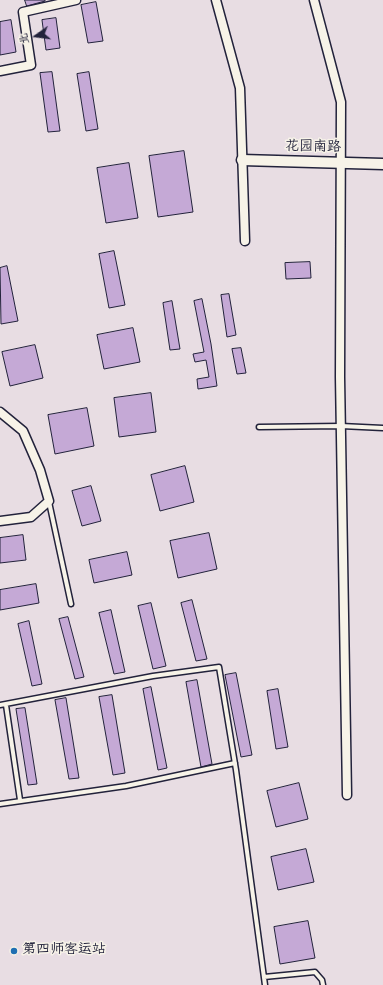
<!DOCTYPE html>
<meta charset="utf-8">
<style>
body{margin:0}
#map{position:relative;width:383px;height:985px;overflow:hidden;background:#e8dde3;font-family:"Indie Flower","LXGW WenKai TC",sans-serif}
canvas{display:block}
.north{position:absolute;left:16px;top:16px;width:40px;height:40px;-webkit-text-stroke:3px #f7f3e8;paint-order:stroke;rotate:256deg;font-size:11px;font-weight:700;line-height:16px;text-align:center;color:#22223b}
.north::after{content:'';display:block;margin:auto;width:14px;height:18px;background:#22223b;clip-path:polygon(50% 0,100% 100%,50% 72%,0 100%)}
</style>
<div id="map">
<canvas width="383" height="985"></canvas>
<div class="north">北</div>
</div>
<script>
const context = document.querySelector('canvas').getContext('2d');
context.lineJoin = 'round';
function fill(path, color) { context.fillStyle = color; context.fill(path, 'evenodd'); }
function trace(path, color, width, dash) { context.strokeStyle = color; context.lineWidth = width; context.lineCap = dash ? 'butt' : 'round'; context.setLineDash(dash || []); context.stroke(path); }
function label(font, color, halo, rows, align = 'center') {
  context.font = font + ' "Indie Flower","LXGW WenKai TC",sans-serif'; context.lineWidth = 3; context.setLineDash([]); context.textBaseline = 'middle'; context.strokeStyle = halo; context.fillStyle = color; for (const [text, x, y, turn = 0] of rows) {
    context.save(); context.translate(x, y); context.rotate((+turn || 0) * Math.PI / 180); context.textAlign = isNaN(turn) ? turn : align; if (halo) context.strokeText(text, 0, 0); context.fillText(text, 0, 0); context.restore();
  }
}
const building = new Path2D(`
 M25 0H45V1L27 6Z
 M96 2 103 41 88 43 81 5Z
 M56 18 60 48 46 50 42 20Z
 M11 20 16 52 0 55V22Z
 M52 72 60 131 48 132 40 73Z
 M89 72 98 129 86 131 77 74Z
 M184 151 193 212 158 217 149 156Z
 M129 163 138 218 106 223 97 168Z
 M114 251 125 305 109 308 99 254Z
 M310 262 311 278 286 279 285 263Z
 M7 266 18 321 1 324 0 268Z
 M229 294 236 335 227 337 221 295Z
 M202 299 211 344 217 386 198 389 197 379 209 377 206 360 195 362 193 354 204 352 194 301Z
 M172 301 180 349 170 350 163 303Z
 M133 328 140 362 104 369 97 335Z
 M35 345 43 378 10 386 2 352Z
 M241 348 246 373 237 374 232 349Z
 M151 393 156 432 119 437 114 398Z
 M87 408 94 446 55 454 48 415Z
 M185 466 194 502 160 511 151 475Z
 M91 486 101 521 82 526 72 491Z
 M209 533 217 569 178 578 170 541Z
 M23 535 26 560 0 563V538Z
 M127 552 132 575 94 583 89 560Z
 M36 584 39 603 0 610V590Z
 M192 600 207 659 196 661 181 603Z
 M151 603 166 666 153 669 138 606Z
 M111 610 125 672 114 674 99 613Z
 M68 617 84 677 75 679 59 619Z
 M29 621 42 684 32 686 18 624Z
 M236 673 252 755 241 757 225 675Z
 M197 680 212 764 201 767 186 682Z
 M151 687 167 768 158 770 143 689Z
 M278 689 288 747 276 749 267 691Z
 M112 695 125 773 113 775 99 697Z
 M66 698 79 778 69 779 55 700Z
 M25 708 37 784 28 785 16 709Z
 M299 783 308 819 276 827 267 791Z
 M306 849 314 882 278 890 271 857Z
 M308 921 315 958 280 964 274 927Z`);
fill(building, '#c5a9d6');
trace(building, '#22223b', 1);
const service = new Path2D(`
 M259 427 341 426 383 428
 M49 502 71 604
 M0 705 153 676 219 667 236 770 265 985
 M6 705 20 800
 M0 804 126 786 235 763
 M264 977 315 972 322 980 323 985`);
const minor = new Path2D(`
 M216 0 240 88 245 241
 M314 0 341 102 340 377 347 795
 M0 71 31 65 23 12 76 0
 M0 412 23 431 40 470 49 501 31 517 0 521`);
const tertiary = new Path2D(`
 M242 160 383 164`);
trace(service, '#22223b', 7);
trace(minor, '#22223b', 11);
trace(tertiary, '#22223b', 13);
trace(service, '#f7f3e8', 4);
trace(minor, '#f7f3e8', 8);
trace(tertiary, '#f7f3e8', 10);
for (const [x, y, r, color] of [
 [14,951,4,"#1f6fb2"]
]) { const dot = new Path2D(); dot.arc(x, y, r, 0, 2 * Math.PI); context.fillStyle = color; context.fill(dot); trace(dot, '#f7f3e8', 1.5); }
label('14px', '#22223b', '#f7f3e8', [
 ["花园南路",313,148,1]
]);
label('14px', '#22223b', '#f7f3e8', [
 ["第四师客运站",22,951]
], 'left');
</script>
